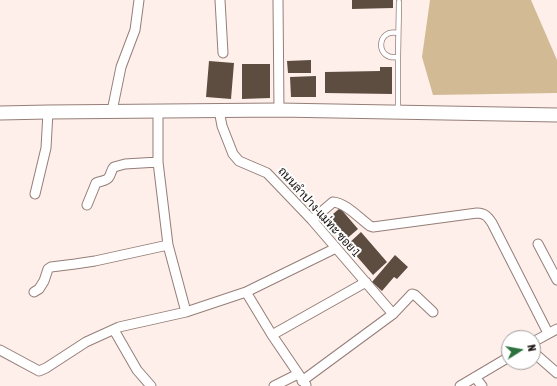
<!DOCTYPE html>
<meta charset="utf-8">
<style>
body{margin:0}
#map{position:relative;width:557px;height:386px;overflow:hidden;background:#feefea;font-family:"Asap Condensed",sans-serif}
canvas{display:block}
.north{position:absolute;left:501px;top:330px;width:40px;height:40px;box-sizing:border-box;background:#fff;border:1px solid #a19e9d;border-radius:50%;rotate:79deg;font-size:11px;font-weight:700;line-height:16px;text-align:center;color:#150d0b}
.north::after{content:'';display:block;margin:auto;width:14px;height:18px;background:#2c723e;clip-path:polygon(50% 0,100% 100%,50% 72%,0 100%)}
</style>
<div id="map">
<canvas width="557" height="386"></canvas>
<div class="north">N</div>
</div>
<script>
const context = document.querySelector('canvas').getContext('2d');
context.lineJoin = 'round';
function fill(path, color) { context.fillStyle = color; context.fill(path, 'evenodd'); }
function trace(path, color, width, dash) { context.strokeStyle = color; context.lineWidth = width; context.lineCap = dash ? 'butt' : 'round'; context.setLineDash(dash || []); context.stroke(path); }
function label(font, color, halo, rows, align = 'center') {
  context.font = font + ' "Asap Condensed",Sarabun,sans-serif'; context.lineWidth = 4; context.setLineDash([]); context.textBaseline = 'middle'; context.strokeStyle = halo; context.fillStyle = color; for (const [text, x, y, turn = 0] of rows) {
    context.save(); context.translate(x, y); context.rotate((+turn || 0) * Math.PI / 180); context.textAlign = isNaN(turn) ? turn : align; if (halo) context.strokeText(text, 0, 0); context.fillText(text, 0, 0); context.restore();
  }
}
fill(new Path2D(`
 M430 0H531L557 60V93L433 95 422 57Z`), '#d2bb94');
fill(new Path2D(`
 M352 0H393V8L352 9Z
 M311 60V73H288L287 61Z
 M209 61 234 63 231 99 206 97Z
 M242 64H270V98L242 99Z
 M380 67H392V94L325 93V72L380 71Z
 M316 76V97H291L290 77Z
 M340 208 358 229 344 241 326 220Z
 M361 232 387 262 373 275 347 245Z
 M395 255 408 267 397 279 394 277 382 291 372 282Z`), '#5d4d41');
const lane = new Path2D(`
 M398 57C375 61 376 28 398 33
 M398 112V57L399 2`);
const street = new Path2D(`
 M220 0 223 53
 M278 0 279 110
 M219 110 222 126 233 154 239 161 267 173 312 220 393 314
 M112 111 121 67 135 30 139 0
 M158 111V162L168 245 186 312
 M35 194 46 148 48 112
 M87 205 96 183C100 181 107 181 109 177 111 174 111 170 114 167L125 164 158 162
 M312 220 333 202C346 203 359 218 370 226L373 227 477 213C485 213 488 217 492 223L548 333
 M538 244 557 280
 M34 292 39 289 44 281 48 269 51 267 75 264 95 261 168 245
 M246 292 272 335 306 385
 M114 330 137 370 151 386
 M272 335 366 282
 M533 342 557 329
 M0 350 39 371 46 368 86 342 119 327 186 312 246 292 336 248
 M533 352 557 373
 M475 377 482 386
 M302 381 393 314 410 296 412 294 415 295 433 312
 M274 386 298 374
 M460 386 509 357`);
const secondary = new Path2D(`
 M0 113 48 112 279 110 557 115`);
trace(lane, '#957e78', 6);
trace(street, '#957e78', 11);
trace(secondary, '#957e78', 15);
trace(lane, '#fff', 4.5);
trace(street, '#fff', 9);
trace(secondary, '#fff', 13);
label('12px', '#150d0b', '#fff', [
 ["ถนนลำปาง-แม่ทะ ซอย 1",319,212,48]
]);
</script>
